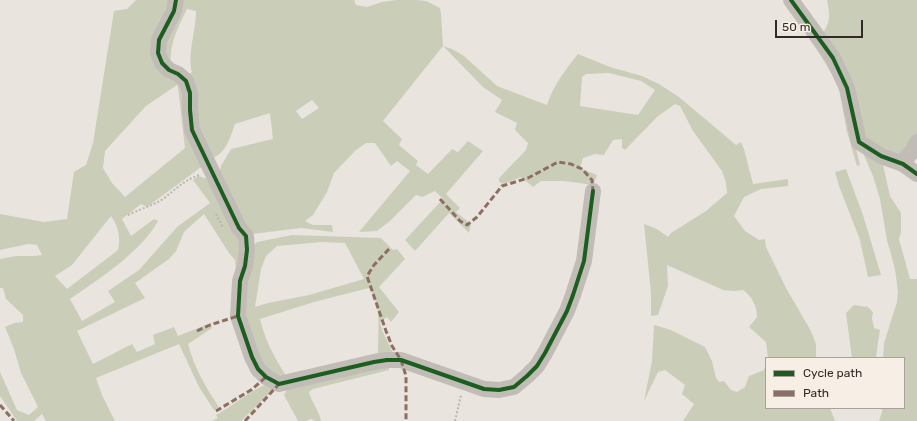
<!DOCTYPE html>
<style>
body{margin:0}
#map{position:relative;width:917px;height:421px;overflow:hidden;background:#eae4de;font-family:Rubik,sans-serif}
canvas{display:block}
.legend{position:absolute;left:765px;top:357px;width:140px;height:52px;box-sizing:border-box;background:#f7efe5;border:1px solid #a8a099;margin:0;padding:5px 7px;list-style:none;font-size:12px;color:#322a26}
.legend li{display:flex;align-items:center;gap:8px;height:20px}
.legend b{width:20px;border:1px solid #a8a099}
.scale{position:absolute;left:775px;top:20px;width:88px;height:18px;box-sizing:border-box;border:2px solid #322a26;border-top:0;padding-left:5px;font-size:12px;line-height:14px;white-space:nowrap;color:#322a26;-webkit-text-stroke:3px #f7efe5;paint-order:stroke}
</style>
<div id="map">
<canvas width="917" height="421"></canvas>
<ul class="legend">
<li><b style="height:5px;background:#1b5e20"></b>Cycle path</li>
<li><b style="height:5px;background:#8d6e63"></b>Path</li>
</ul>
<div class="scale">50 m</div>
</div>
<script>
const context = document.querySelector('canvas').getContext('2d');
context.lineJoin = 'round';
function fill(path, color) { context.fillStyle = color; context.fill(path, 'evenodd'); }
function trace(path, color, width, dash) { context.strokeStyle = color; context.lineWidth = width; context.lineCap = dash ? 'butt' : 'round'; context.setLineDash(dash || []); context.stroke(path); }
fill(new Path2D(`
 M136 0H174L156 39 181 81 204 165 147 207 141 204 122 219 131 236 154 219 158 221C141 252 99 279 70 299L82 321 115 302 108 291 139 270 177 227 210 203 193 180 198 176 208 179 246 246 236 272 235 260 229 253 204 214 184 232 176 251 169 259 135 283 145 298 77 331 93 364 132 344 137 352 155 344 153 335 174 327 178 336 211 323 212 328 188 344C194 367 206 388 219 407L214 410 199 387 179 344 96 378 102 395 115 421H46L42 414 34 421H17L0 396V372L17 410 29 415 38 407 21 373 14 349 5 327 14 323 23 322V315L6 299 3 288H0V259L16 256H34L42 255 37 245 28 244 0 250V214L44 222 67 219 74 172 86 165 93 143 114 11 127 9ZM177 85 178 87 185 148 125 197 112 183 103 168 105 151 146 106ZM111 216C118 226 121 238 118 250L67 289 55 276 72 265Z
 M179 0H354L356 5 367 7 382 2 397 0H416L426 1 440 8 441 14 443 46 452 49 464 56 497 86 547 105C553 86 565 70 578 54L610 67 642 76 659 84 679 97 736 145 741 142 744 149 753 184 788 179V186L761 189 744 197 734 216 745 231 759 240 765 239 766 247 786 288 811 331 816 344V358H768L766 342 749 327 757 317C757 306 752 296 743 290L734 291 723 290 667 265 668 286 658 315 651 316V293L644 224 657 229 668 237 671 233 706 211 727 193 726 183 722 171 693 131 680 106 675 104 657 117 625 150 622 148V139L613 140 604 155 595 154 583 158 580 168 597 175 593 185 564 181H541L533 187 521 177 504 184 499 182V178L526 150 528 143 515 130 517 123 495 112 502 100 483 87 443 46 383 121 402 139 399 145 418 161 416 165 428 174 452 149 458 152 468 141 483 151 446 194 460 208 456 212 471 224 469 233 449 213 415 251 405 240 443 199 435 191 422 197 416 195 390 221 377 231 359 232 410 171 397 161 391 166 375 143H366L355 151 334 173 327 192 313 215 305 221 313 225H332L333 232 301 228 252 234 244 229 219 174 221 166 231 149 273 139 270 113 235 124C230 137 227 152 213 158L200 146 187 75 192 72C187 55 196 30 196 11L187 9C177 29 169 45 171 68L161 45ZM609 73 641 81 655 90 638 115 580 106 582 77 586 74ZM312 100 319 108 302 119 296 111Z
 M827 0H917V135L912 146 894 158 866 140 822 35C831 20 830 17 827 0Z
 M818 42 838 75 860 165 857 166 847 132 838 84 814 45Z
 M863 153 882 160 890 196 901 213V232L899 239 910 279H917V421H879L882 412V408H904V358H883L884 343 897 302 898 292 895 269 887 240 880 199 873 176Z
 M846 169 863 215 881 275 868 277 860 240 839 186 835 172Z
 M292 235 381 238 393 250 397 249 405 259 379 287 399 312 391 322 387 317 380 322 382 330 393 353 344 362 378 353C378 332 382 305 369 288L314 302 260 319C265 341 276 360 288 379L262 367 242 310 254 245 257 242ZM322 242 345 243 364 279 309 295 268 303 255 307 261 269 266 256 277 246Z
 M854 305 868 307 873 312 872 318 874 328 880 330 878 342 876 358H852L846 313Z
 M654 325 671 330 705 347 712 361 716 378 719 382 724 381 731 390 737 392 745 387 749 376 764 370 766 364V408H830L835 421H683L694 404 682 394 685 385 665 370 658 372 644 401 652 361Z
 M390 365 389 370 313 389 309 392C312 403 319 410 321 421H315L311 419 306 421H298L284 395 288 388Z
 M267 384 272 385 273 390 241 421H212L218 418 216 415C234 405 249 391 267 384Z`), '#caceb9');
trace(new Path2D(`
 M216 214 223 228
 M128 215C140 209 152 206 163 199 175 190 185 179 200 175
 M455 421 461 395`), '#bbb5b0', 2, [2, 2]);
trace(new Path2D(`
 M176 0 174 11 159 40 158 53 162 63 169 70 178 74 186 81 190 93V110L192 130 239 228 246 236 247 250 245 266 240 281 238 316 252 357 258 369 266 377 279 384 374 362 387 360H401L484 389 499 390 514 387 527 376 537 366 545 353 567 311 573 295 584 261 593 191
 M791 0 833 58 847 88 859 142 881 156 903 164 917 174
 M903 164 905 159 912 152 917 142`), '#c2bcb7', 16);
trace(new Path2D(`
 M440 199 460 221 467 225 477 217 502 186 528 178 558 162 571 164 582 169 592 180 593 191
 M389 249 374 265 367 276 386 331 392 346 401 360 406 376V421
 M197 331 210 325 238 316
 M0 405 14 421
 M216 411 251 390 266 377
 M245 421 279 384`), '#8d6e63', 3, [6, 3]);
trace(new Path2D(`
 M176 0 174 11 159 40 158 53 162 63 169 70 178 74 186 81 190 93V110L192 130 239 228 246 236 247 250 245 266 240 281 238 316 252 357 258 369 266 377 279 384 374 362 387 360H401L484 389 499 390 514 387 527 376 537 366 545 353 567 311 573 295 584 261 593 191
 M791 0 833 58 847 88 859 142 881 156 903 164 917 174`), '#1b5e20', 4);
</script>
